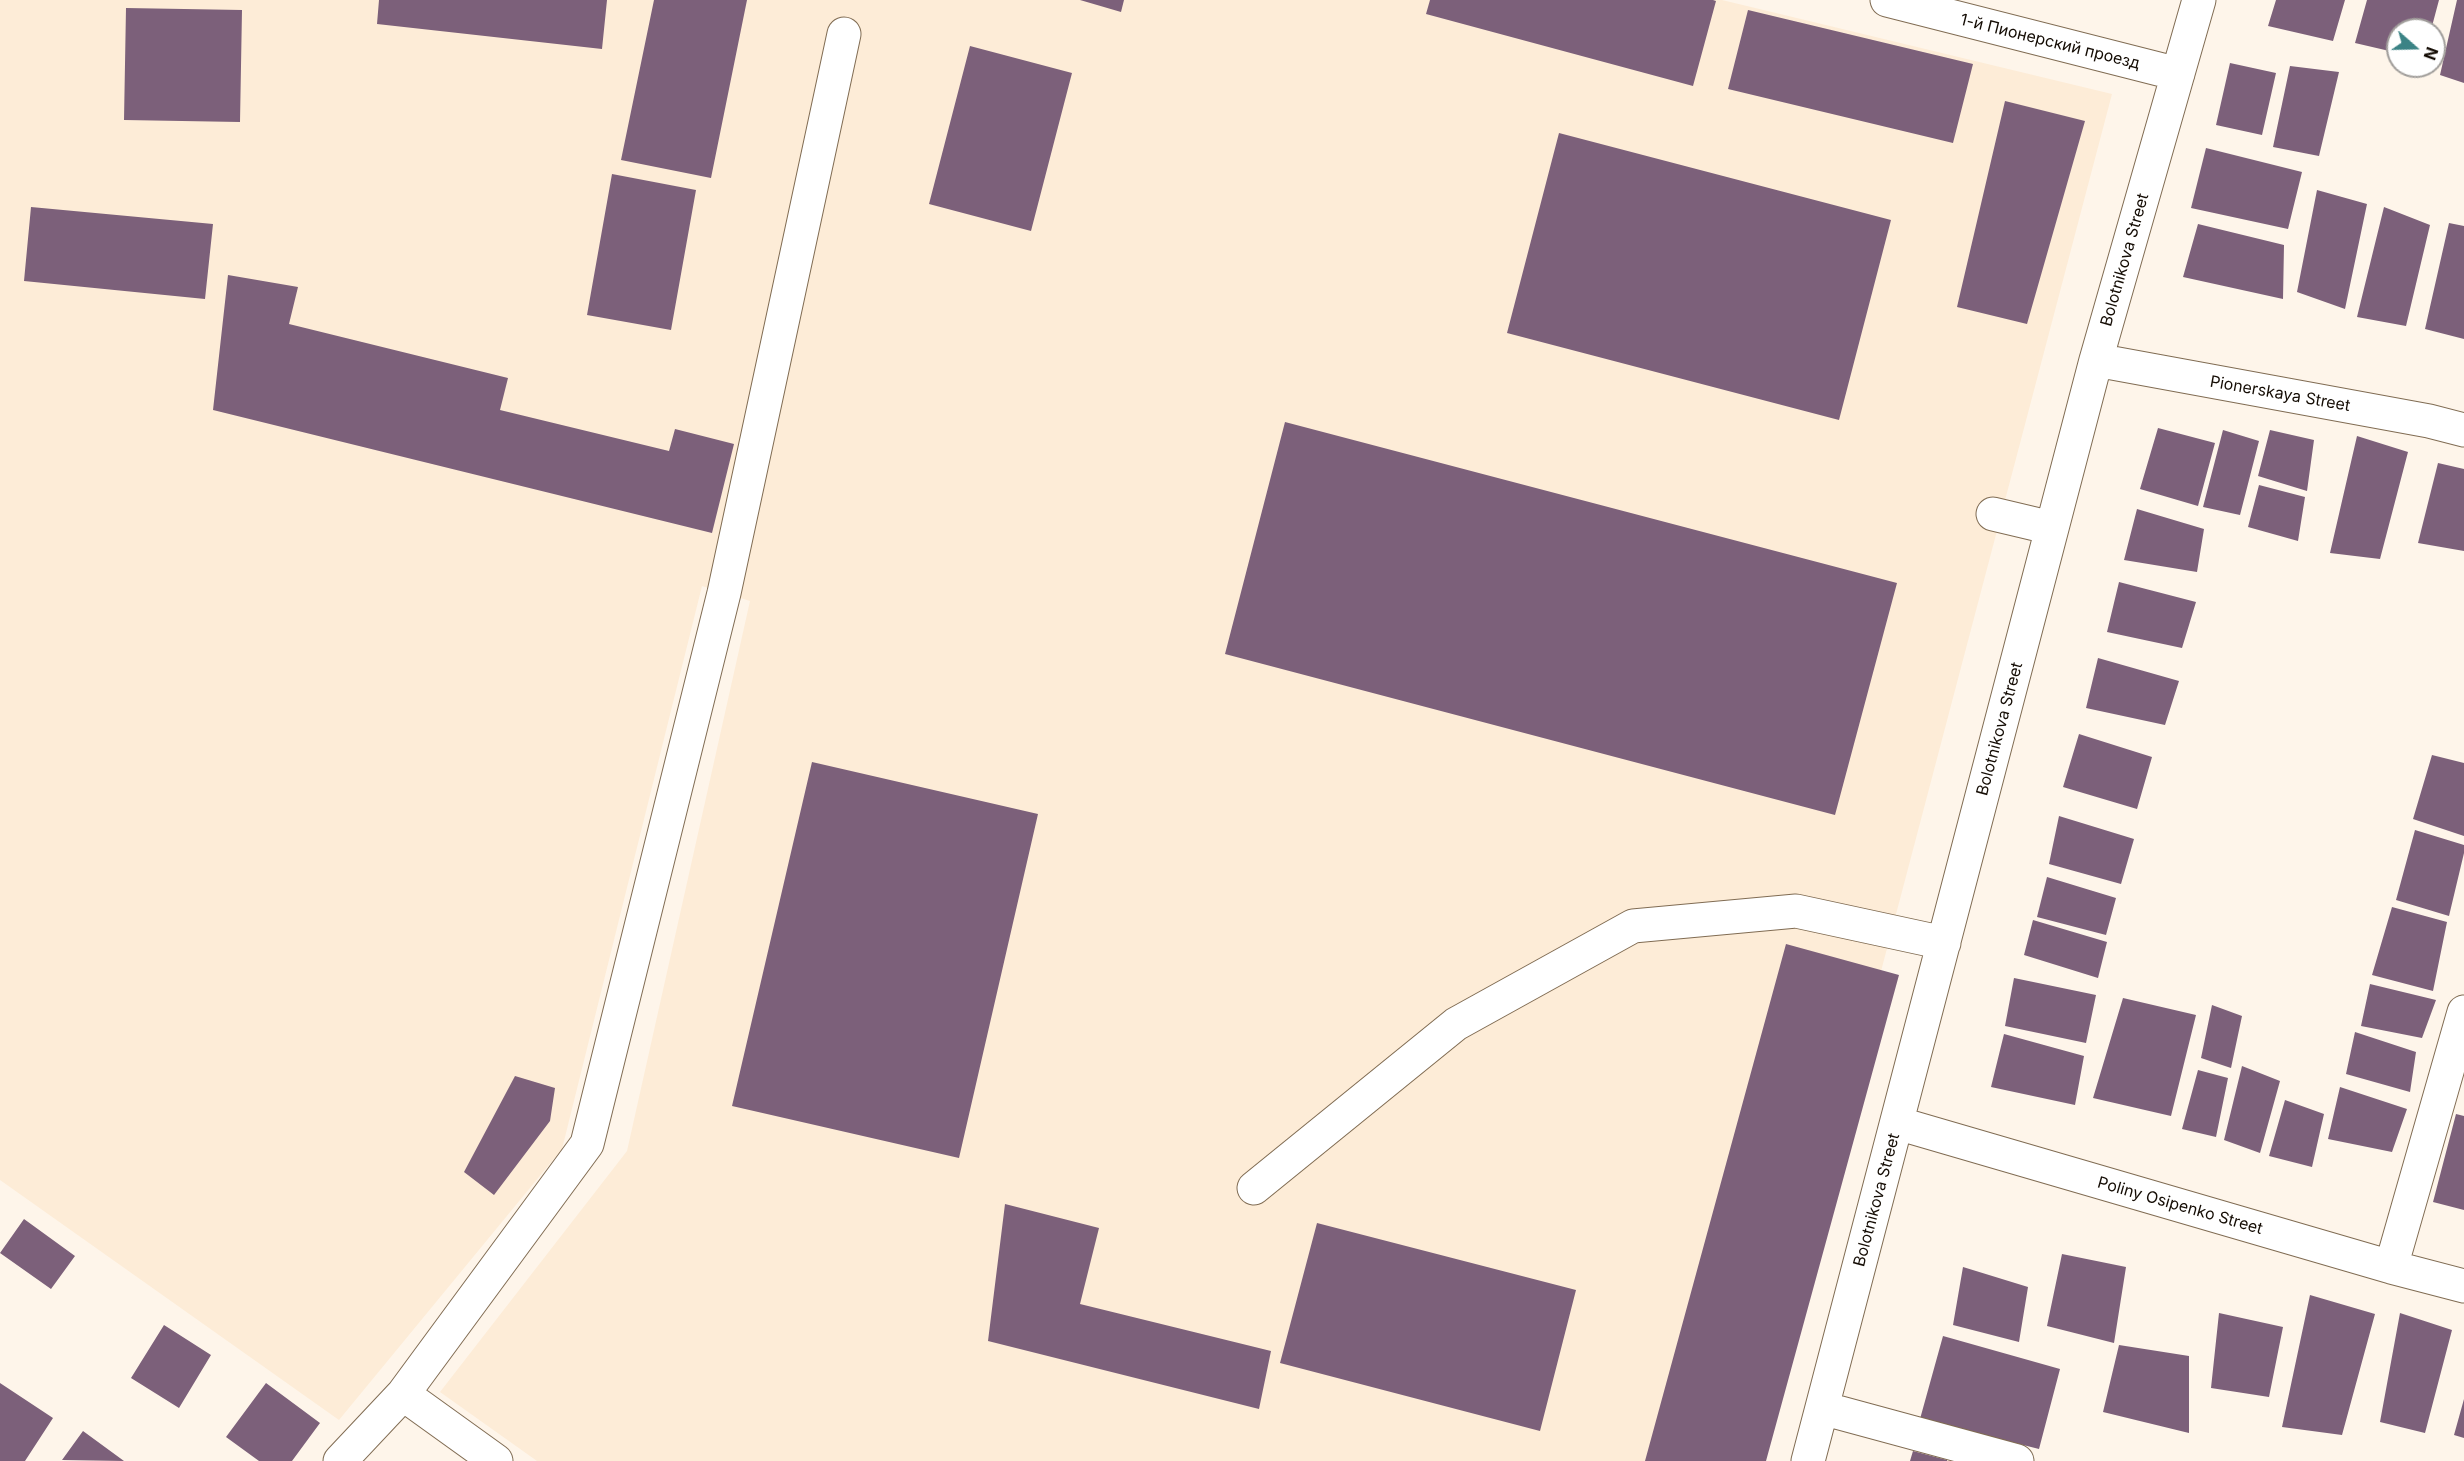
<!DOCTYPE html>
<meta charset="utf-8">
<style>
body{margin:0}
#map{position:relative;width:2464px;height:1461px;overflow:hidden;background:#fef5ea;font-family:Inter,sans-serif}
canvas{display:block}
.north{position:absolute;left:2386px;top:18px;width:60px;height:60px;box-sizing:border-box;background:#fff;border:2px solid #a19e9b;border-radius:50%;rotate:110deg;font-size:16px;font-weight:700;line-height:24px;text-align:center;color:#140c04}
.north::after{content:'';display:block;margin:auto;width:21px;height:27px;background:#3b8385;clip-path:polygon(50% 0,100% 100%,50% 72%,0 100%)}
</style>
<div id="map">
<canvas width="2464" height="1461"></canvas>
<div class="north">N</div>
</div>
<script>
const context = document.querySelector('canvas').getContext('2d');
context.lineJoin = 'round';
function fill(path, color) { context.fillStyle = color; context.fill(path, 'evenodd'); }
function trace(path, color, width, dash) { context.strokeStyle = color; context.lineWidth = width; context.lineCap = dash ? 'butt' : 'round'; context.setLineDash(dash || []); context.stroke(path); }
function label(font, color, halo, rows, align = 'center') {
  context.font = font + ' Inter,sans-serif'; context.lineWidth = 5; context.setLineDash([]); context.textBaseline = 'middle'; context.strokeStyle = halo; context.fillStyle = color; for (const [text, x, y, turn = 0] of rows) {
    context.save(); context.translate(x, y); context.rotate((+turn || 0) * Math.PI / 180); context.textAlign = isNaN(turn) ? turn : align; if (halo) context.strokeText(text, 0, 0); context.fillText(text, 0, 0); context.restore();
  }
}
fill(new Path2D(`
 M0 0H1722L2112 94 1752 1461H537L440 1392 627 1151 750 601 702 586 562 1149 339 1420 0 1180Z`), '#fdecd7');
fill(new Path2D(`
 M379 0H607L602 49 377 24Z
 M654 0H747L711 178 621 160Z
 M1080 0H1124L1121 12Z
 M1430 0H1713L1716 1 1693 86 1426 14Z
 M2276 0H2345L2333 41 2268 26Z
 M2367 0H2439L2431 30H2398V53L2355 43Z
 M2457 0H2464V83L2440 75Z
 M126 8 242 10 240 122 124 120Z
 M1748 10 1973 64 1953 143 1728 89Z
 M970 46 1072 73 1031 231 929 204Z
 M2230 63 2276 73 2262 135 2216 125Z
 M2290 66 2339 72 2319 156 2273 147Z
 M2005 101 2085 121 2027 324 1957 307Z
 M1559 133 1891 220 1839 420 1507 333Z
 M2206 148 2302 172 2288 229 2191 208Z
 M612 174 696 190 671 330 587 315Z
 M2317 190 2367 204 2345 309 2297 292Z
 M31 207 213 224 205 299 24 281Z
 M2384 207 2430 225 2406 326 2357 317Z
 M2449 223 2464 226V339L2425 329Z
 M2198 224 2284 245 2283 299 2183 277Z
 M228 275 298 287 289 324 508 378 500 410 669 451 675 429 734 444 712 533 213 410Z
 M1285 422 1897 583 1835 815 1225 654Z
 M2158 428 2215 443 2198 506 2140 489Z
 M2223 430 2259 441 2240 515 2203 507Z
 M2270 430 2314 440 2307 491 2258 476Z
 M2357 436 2408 452 2380 559 2330 553Z
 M2438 463 2464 469V551L2418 543Z
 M2259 485 2305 497 2298 541 2248 527Z
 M2137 509 2204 529 2197 572 2124 560Z
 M2119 582 2196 602 2182 648 2107 632Z
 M2098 658 2179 681 2165 725 2086 708Z
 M2079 734 2152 757 2137 809 2063 787Z
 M2432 755 2464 763V836L2413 819Z
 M812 762 1038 814 959 1158 732 1106Z
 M2059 816 2134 839 2121 884 2049 864Z
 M2415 830 2464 845V853L2449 916 2396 900Z
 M2047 877 2116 898 2106 935 2037 917Z
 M2392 907 2447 922 2433 991 2372 975Z
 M2033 920 2107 942 2098 978 2024 955Z
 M1786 944 1899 975 1766 1461H1645Z
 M2014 978 2096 995 2086 1043 2005 1026Z
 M2370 984 2436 1000 2422 1038 2361 1026Z
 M2123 998 2196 1015 2171 1116 2093 1098Z
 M2212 1005 2242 1016 2231 1068 2201 1058Z
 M2355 1032 2416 1052 2410 1092 2346 1074Z
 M2004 1034 2084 1056 2075 1105 1991 1087Z
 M2242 1066 2280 1081 2260 1153 2224 1140Z
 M2198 1070 2228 1078 2216 1137 2182 1129Z
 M515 1076 555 1088 550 1121 494 1195 464 1172Z
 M2340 1087 2407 1109 2392 1152 2328 1139Z
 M2285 1100 2324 1114 2312 1167 2269 1156Z
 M2456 1114 2464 1116V1210L2433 1202Z
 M1005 1204 1099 1228 1080 1304 1271 1351 1259 1409 988 1341Z
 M24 1219 75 1256 51 1289 0 1253Z
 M1317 1223 1576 1290 1540 1431 1280 1363Z
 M2062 1254 2126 1267 2114 1343 2047 1326Z
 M1963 1267 2028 1287 2019 1342 1953 1325Z
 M2310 1295 2375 1314 2342 1435 2282 1427Z
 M2219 1313 2283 1327 2269 1397 2211 1388Z
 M2400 1313 2452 1330 2425 1433 2380 1422Z
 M164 1325 211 1355 179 1408 131 1378Z
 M1943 1336 2060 1369 2039 1449 1920 1419Z
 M2119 1345 2189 1356V1433L2103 1412Z
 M0 1383 53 1418 25 1461H0Z
 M266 1383 320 1423 292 1461H259L226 1437Z
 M2464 1399V1438L2454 1435Z
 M83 1431 124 1461 62 1460Z
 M1913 1451 1947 1460V1461H1910Z`), '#7c607a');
const minor = new Path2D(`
 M1887 0 2178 74
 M2096 360 2429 421 2464 430
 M1993 514 2052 528
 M1897 1123 2391 1267 2464 1286
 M1254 1188 1456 1024 1633 926 1796 911 1944 943
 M2391 1267 2464 1012
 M403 1394 496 1461
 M1822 1408 2017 1461
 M340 1461 403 1394 587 1144 724 593 844 34
 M1808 1461 2096 360 2199 0`);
trace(minor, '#806c53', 35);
trace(minor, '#fff', 33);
label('16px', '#140c04', '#fff', [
 ["1-й Пионерский проезд",2050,42,14],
 ["Bolotnikova Street",2125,260,-74],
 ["Pionerskaya Street",2280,394,10],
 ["Bolotnikova Street",2000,729,-75],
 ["Bolotnikova Street",1877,1200,-75],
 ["Poliny Osipenko Street",2180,1206,16]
]);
</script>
